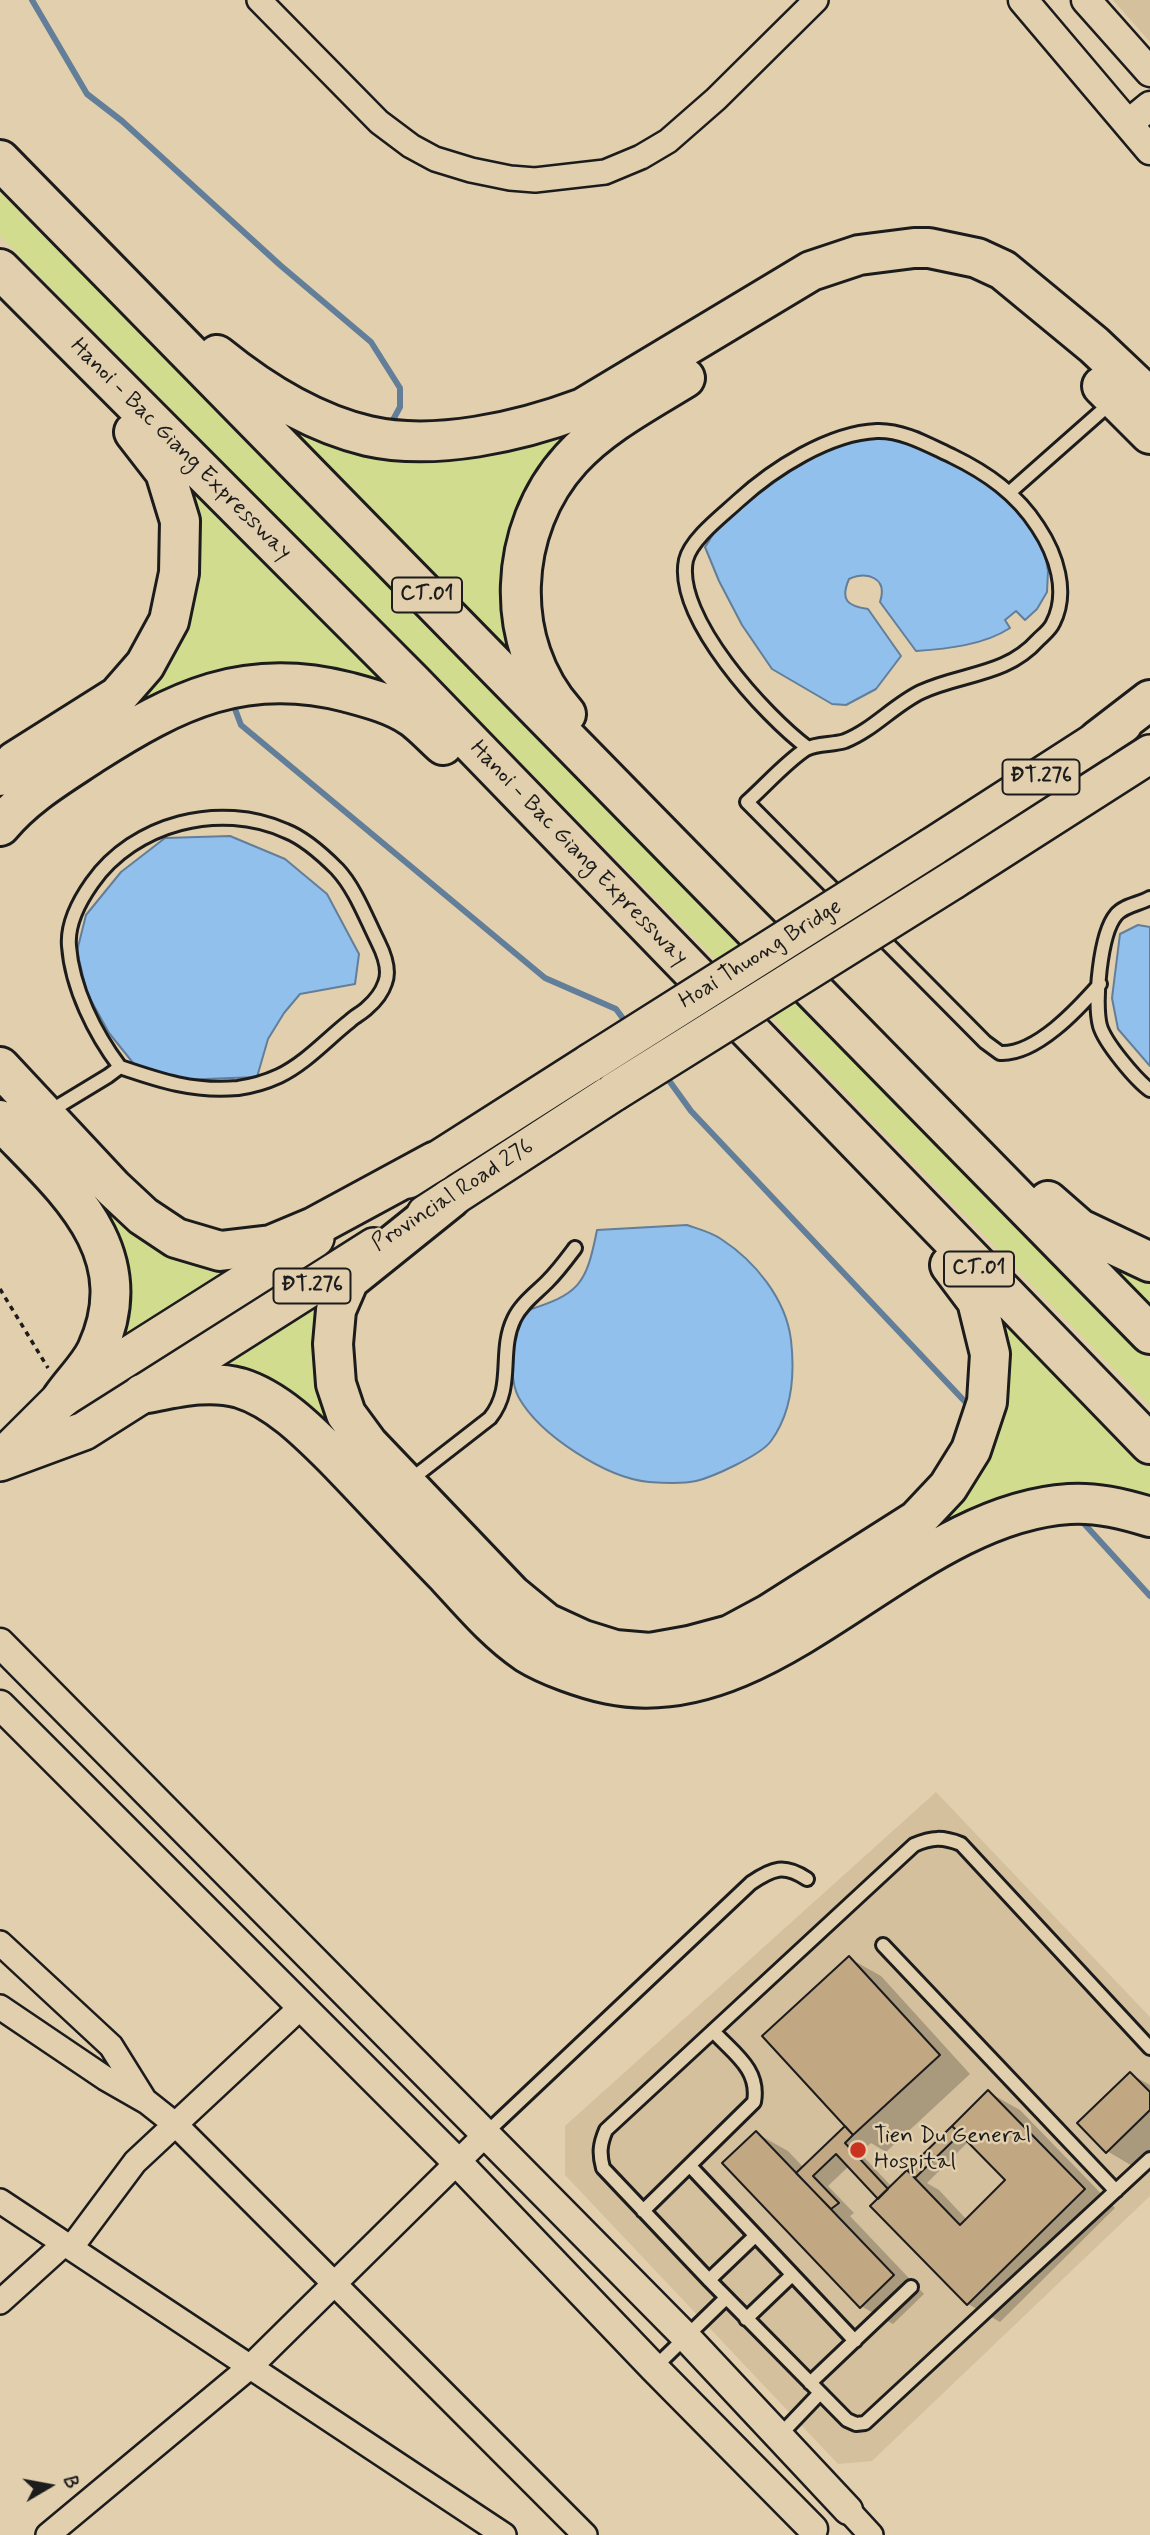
<!DOCTYPE html>
<meta charset="utf-8">
<style>
body{margin:0}
#map{position:relative;width:1150px;height:2535px;overflow:hidden;background:#e2cfad;font-family:Mynerve,sans-serif}
canvas{display:block}
.north{position:absolute;left:14px;top:2451px;width:70px;height:70px;-webkit-text-stroke:5px #e2cfad;paint-order:stroke;rotate:80deg;font-size:19px;font-weight:700;line-height:28px;text-align:center;color:#1c1c1c}
.north::after{content:'';display:block;margin:auto;width:24px;height:32px;background:#1c1c1c;clip-path:polygon(50% 0,100% 100%,50% 72%,0 100%)}
</style>
<div id="map">
<canvas width="1150" height="2535"></canvas>
<div class="north">B</div>
</div>
<script>
const context = document.querySelector('canvas').getContext('2d');
context.lineJoin = 'round';
function fill(path, color) { context.fillStyle = color; context.fill(path, 'evenodd'); }
function trace(path, color, width, dash) { context.strokeStyle = color; context.lineWidth = width; context.lineCap = dash ? 'butt' : 'round'; context.setLineDash(dash || []); context.stroke(path); }
function label(font, color, halo, rows, align = 'center') {
  context.font = font + ' Mynerve,sans-serif'; context.lineWidth = 5; context.setLineDash([]); context.textBaseline = 'middle'; context.strokeStyle = halo; context.fillStyle = color; for (const [text, x, y, turn = 0] of rows) {
    context.save(); context.translate(x, y); context.rotate((+turn || 0) * Math.PI / 180); context.textAlign = isNaN(turn) ? turn : align; if (halo) context.strokeText(text, 0, 0); context.fillText(text, 0, 0); context.restore();
  }
}
fill(new Path2D(`
 M1113 0H1150V42Z
 M936 1792 1150 2017V2196L872 2461 838 2464 565 2175V2126Z`), '#d4c09d');
fill(new Path2D(`
 M0 192 1150 1359V1406L710 954 0 236Z
 M245 387 361 445 589 417 540 480 531 679Z
 M181 461 420 702 392 692 123 712 156 672Z
 M89 1193 114 1210 252 1265 117 1351Z
 M1088 1254 1150 1275V1318Z
 M336 1277 357 1459 205 1367Z
 M987 1293 1150 1458V1500L923 1538 960 1499 988 1462 1004 1401Z`), '#d1dc8f');
const water = new Path2D(`
 M872 427 918 431 976 463 1034 527 1044 549 1048 571 1047 592 1037 609 1025 620 1016 611 1005 620 1010 628C984 645 947 649 916 651L880 602C888 578 868 571 849 579 840 600 847 606 868 609L901 656 876 689 846 705 832 704 772 669 742 625 719 581 705 547C711 538 716 529 722 520 756 475 822 448 872 427Z
 M230 836 285 859 327 894 359 954 355 984 300 994 284 1013 268 1039 257 1077 180 1080 134 1064 109 1033 87 993 77 951 86 915 121 872 165 838Z
 M1138 925 1150 927V1066L1118 1029 1112 998 1120 934Z
 M687 1225C698 1229 711 1232 721 1239 755 1261 786 1299 791 1340 795 1375 792 1412 771 1441 761 1455 713 1477 696 1481 683 1484 663 1483 649 1482 606 1478 540 1435 519 1398 511 1385 510 1350 513 1335 514 1327 521 1319 525 1311 579 1294 586 1286 597 1230Z`);
fill(water, '#91c0ec');
trace(water, '#627e99', 2);
fill(new Path2D(`
 M849 1958 881 1976 970 2074 886 2152 871 2143 860 2153 892 2187 988 2092 1020 2110 1115 2208 1000 2322 968 2304 881 2198 849 2166 828 2186 854 2213 850 2216 924 2294 893 2324 861 2306 756 2133 788 2151 804 2168 848 2126ZM969 2141 1008 2180 967 2220 939 2190 927 2183Z
 M1130 2074 1150 2085V2158L1139 2170 1107 2151Z`), '#0003');
trace(new Path2D(`
 M32 0 87 94 122 121 280 265 371 342 400 388V407L394 418
 M232 701 241 725 545 978 616 1009 627 1024
 M665 1075 691 1111 970 1407
 M1078 1517 1150 1596`), '#627e99', 6);
const building = new Path2D(`
 M849 1956 940 2055 853 2135 762 2036Z
 M1130 2072 1150 2092V2110L1106 2153 1077 2123Z
 M988 2090 1085 2189 967 2305 870 2206 907 2170 960 2225 1005 2180 952 2126Z
 M845 2126 853 2135 845 2143 888 2189 878 2199 836 2154 813 2176 839 2203 831 2209 796 2173Z
 M952 2126 960 2134 915 2178 907 2170Z
 M756 2131 894 2275 860 2308 722 2163Z`);
fill(building, '#c2a783');
trace(building, '#1c1c1c', 2);
const service = new Path2D(`
 M1010 492 1113 401
 M808 748C765 716 674 617 686 560 691 539 723 515 738 501 773 469 829 433 877 431 903 430 930 446 952 456 987 473 1017 494 1038 527 1056 554 1069 592 1053 623 1050 630 1043 635 1038 640 1006 676 962 673 921 692 894 705 873 730 845 741 833 745 817 743 806 749 786 762 765 786 747 802L985 1042 1000 1053C1036 1055 1078 1009 1100 984
 M1150 898C1140 904 1124 905 1116 915 1100 934 1094 1003 1100 1026 1105 1043 1136 1080 1150 1090
 M47 1113 108 1076 120 1067C161 1081 194 1092 238 1088 252 1086 266 1082 279 1076 306 1063 327 1039 350 1021 355 1016 362 1013 367 1008 374 1002 382 992 385 983 390 971 384 954 378 942 366 918 355 888 337 869 323 855 304 838 286 831 220 801 134 823 92 883 80 900 67 923 69 946 72 988 95 1034 120 1067
 M409 1481 490 1418C515 1387 498 1352 514 1319 521 1304 536 1293 547 1282 558 1271 566 1260 575 1248
 M883 1945 1116 2191
 M1150 2048 961 1844C943 1837 932 1837 914 1845L606 2130C600 2144 599 2153 603 2168L709 2280 847 2420 856 2424 865 2423 1150 2159
 M485 2134 751 1883C773 1868 784 1864 807 1879
 M690 2166 855 2341
 M643 2211 754 2102C760 2069 733 2053 713 2031
 M709 2280 755 2236
 M746 2319 792 2275
 M654 2368 726 2298
 M810 2383 911 2287
 M779 2436 820 2393`);
const minor = new Path2D(`
 M259 0 379 122 411 146 435 159 471 170 510 178 535 180 605 172 641 157 668 141 716 99 816 0
 M0 1943 111 2046 144 2099
 M0 2007 105 2078 147 2102 176 2125 585 2535
 M0 2201 504 2535
 M71 2248 135 2162 301 2007
 M0 2302 64 2244
 M848 2510 871 2535
 M48 2535 251 2366 485 2135`);
const tertiary = new Path2D(`
 M1023 0 1150 150
 M1086 0 1150 72
 M1128 124 1150 106
 M0 1643 687 2338 848 2510
 M0 1705 458 2163 654 2368 813 2529`);
const primary = new Path2D(`
 M932 847 1123 724
 M953 880 1150 754
 M408 1179 590 1063
 M426 1214 614 1092
 M5 1455 62 1398 315 1238
 M0 1462 84 1431 374 1247`);
const motorway = new Path2D(`
 M0 160 1150 1334
 M0 269 413 683 1150 1444
 M217 355C260 390 313 423 368 436 435 451 519 432 583 408L811 271 859 255 914 248H929L977 258 1003 270 1094 345 1150 398
 M1102 386 1150 434
 M566 714C502 643 508 528 571 459 602 425 646 402 685 378
 M1098 740 1150 700
 M0 776 15 761 118 696 145 665 169 621 179 573 180 521 165 472 134 432
 M0 826C26 795 59 776 92 754 176 700 245 666 347 692 369 698 393 704 412 717 423 725 433 736 443 745
 M0 1067 113 1188 143 1216 176 1238 220 1251 271 1245 314 1227 434 1162
 M0 1120C62 1186 143 1249 97 1350 89 1367 73 1382 62 1398
 M451 1198 349 1280 336 1310 333 1344 336 1384 346 1414 368 1444 512 1595 546 1623 583 1640 615 1650 650 1653 689 1646 730 1635 769 1614 917 1520 948 1487 971 1450 987 1402 990 1354 977 1301 950 1265
 M1048 1201 1080 1229 1150 1262
 M142 1394C175 1388 207 1379 240 1388 276 1399 308 1431 334 1457 372 1496 409 1537 447 1576 472 1603 496 1632 527 1653 548 1666 585 1679 609 1684 774 1718 906 1514 1069 1504 1096 1502 1125 1509 1150 1517`);
trace(service, '#1c1c1c', 18);
trace(minor, '#1c1c1c', 28);
trace(tertiary, '#1c1c1c', 33);
trace(primary, '#1c1c1c', 42);
trace(motorway, '#1c1c1c', 44);
trace(new Path2D(`
 M0 1289 48 1368`), '#1c1c1c', 3.5, [5, 5]);
trace(service, '#e2cfad', 12);
trace(minor, '#e2cfad', 23);
trace(tertiary, '#e2cfad', 28);
trace(primary, '#e2cfad', 37);
trace(motorway, '#e2cfad', 38);
const primaryBridge = new Path2D(`
 M590 1063 932 847
 M614 1092 953 880`);
trace(primaryBridge, '#1c1c1c', 42, []);
trace(primaryBridge, '#e2cfad', 37);
for (const [x, y, r, color] of [
 [858,2150,9,"#c8321e"]
]) { const dot = new Path2D(); dot.arc(x, y, r, 0, 2 * Math.PI); context.fillStyle = color; context.fill(dot); trace(dot, '#e2cfad', 2.5); }
for (const [x, y, w] of [
 [427,595,70],
 [1041,777,77],
 [979,1269,70],
 [312,1286,77]
]) { const box = new Path2D(); box.roundRect(x - w / 2, y - 17.5, w, 35, 5); context.fillStyle = '#e2cfad'; context.fill(box); trace(box, '#1c1c1c', 2); }
label('bold 21px', '#1c1c1c', null, [
 ["CT.01",427,595],
 ["ĐT.276",1041,777],
 ["CT.01",979,1269],
 ["ĐT.276",312,1286]
]);
label('23px', '#1c1c1c', '#e2cfad', [
 ["Hanoi - Bac Giang Expressway",180,450,45],
 ["Hanoi - Bac Giang Expressway",578,854,46],
 ["Hoai Thuong Bridge",761,955,-32],
 ["Provincial Road 276",453,1196,-33]
]);
label('23px', '#1c1c1c', '#e2cfad', [
 ["Tien Du General",874,2137],
 ["Hospital",874,2163]
], 'left');
</script>
